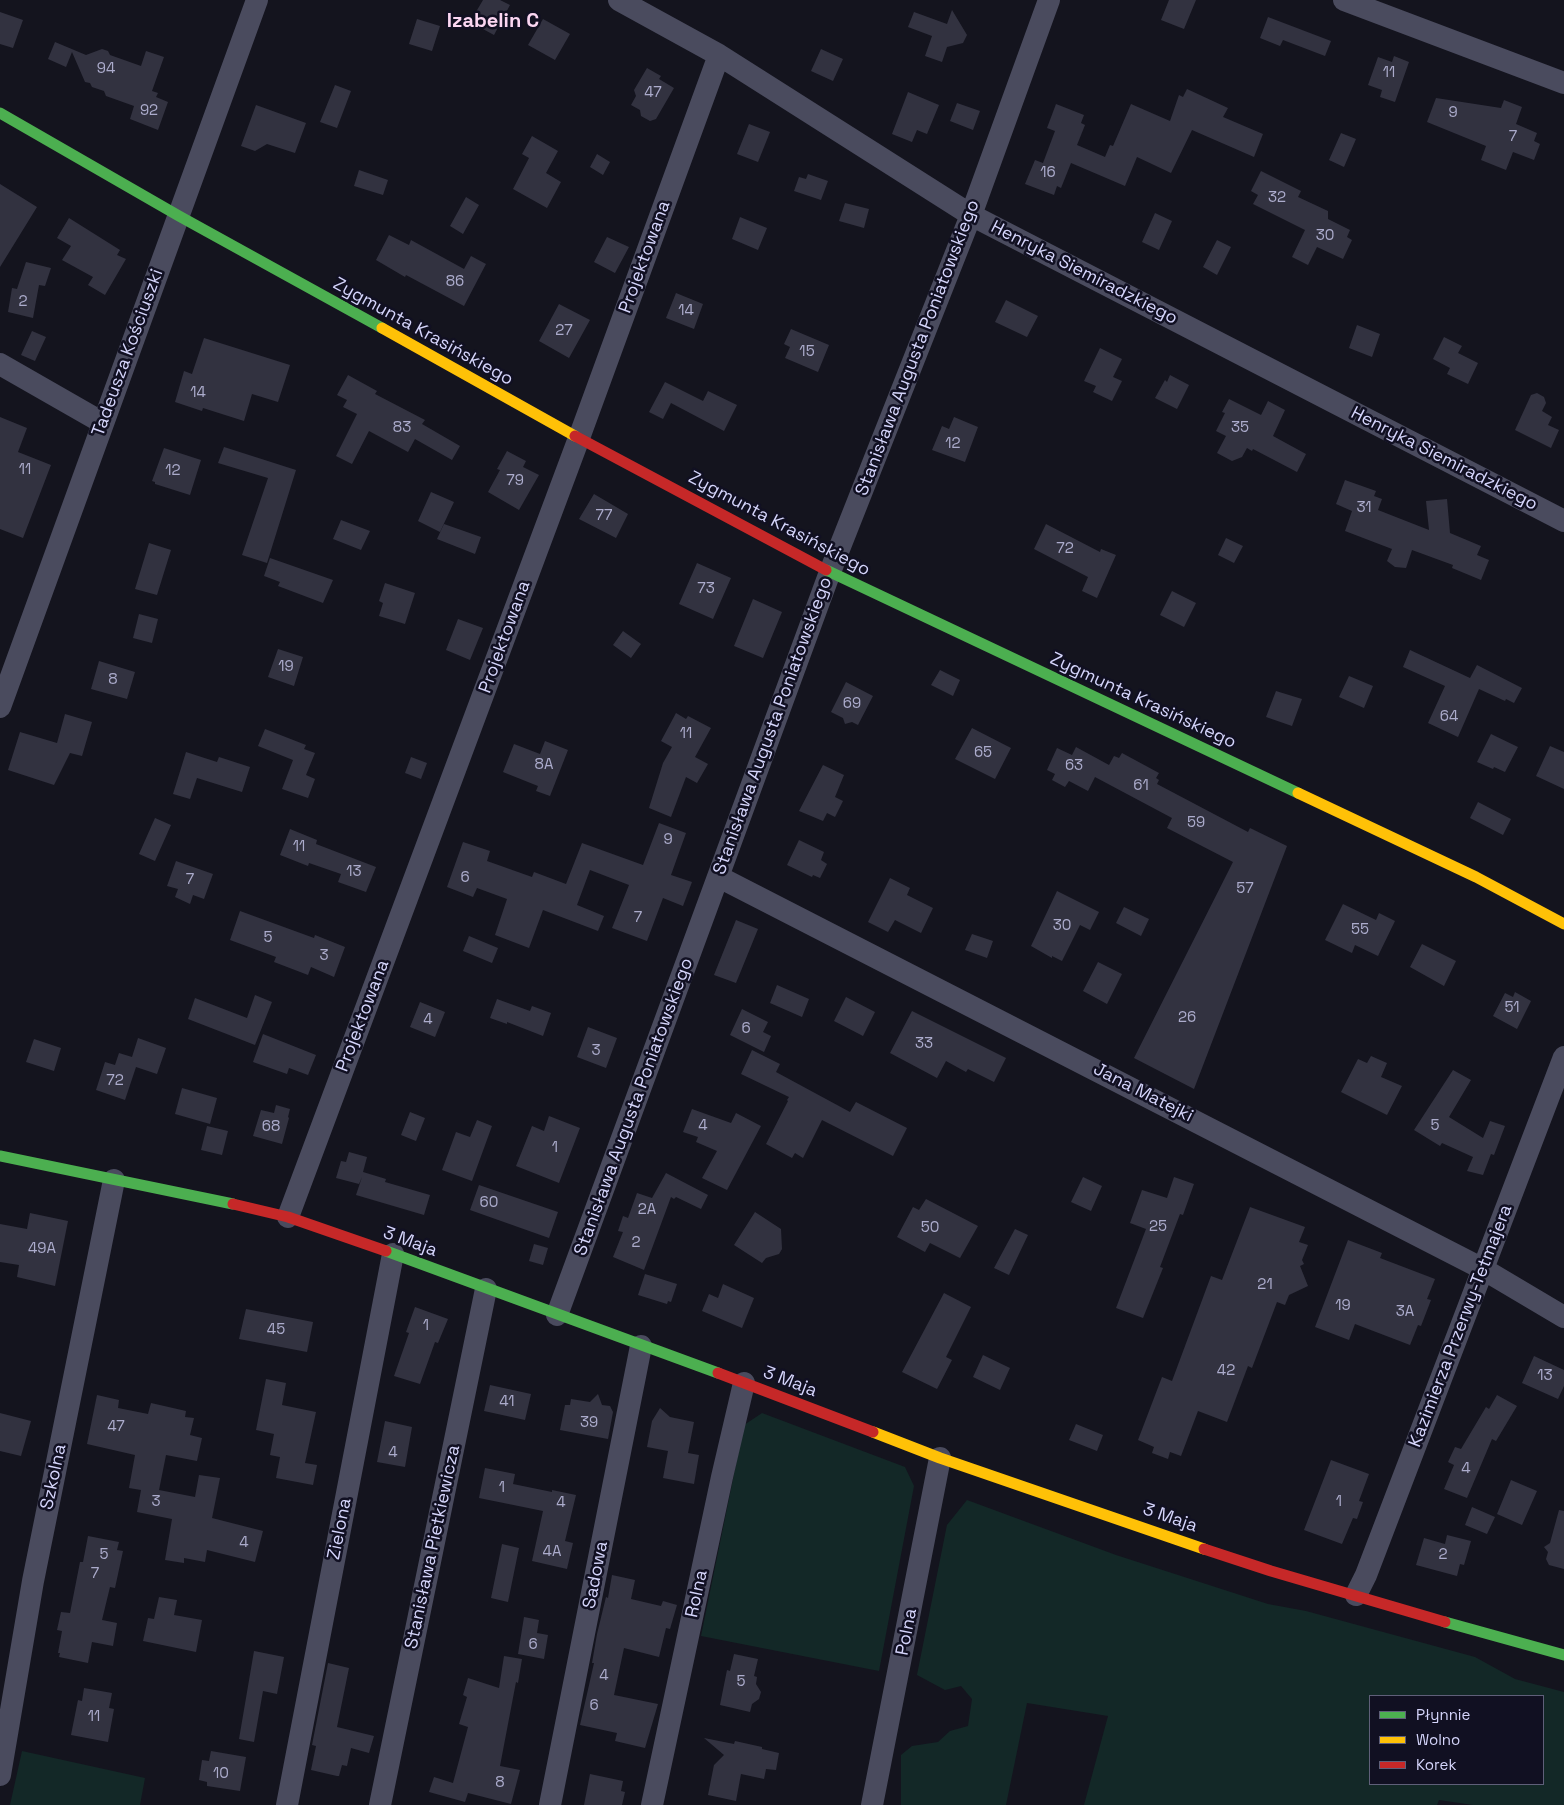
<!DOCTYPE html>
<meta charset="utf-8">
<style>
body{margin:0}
#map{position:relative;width:1564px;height:1805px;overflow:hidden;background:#14141e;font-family:"Space Grotesk",sans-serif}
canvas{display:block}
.legend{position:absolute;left:1369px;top:1695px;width:175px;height:90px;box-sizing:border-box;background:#111022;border:1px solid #5f5f79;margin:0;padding:6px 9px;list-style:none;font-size:15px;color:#d5d5fb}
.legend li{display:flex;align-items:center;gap:10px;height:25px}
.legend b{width:25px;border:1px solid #5f5f79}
</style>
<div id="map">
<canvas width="1564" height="1805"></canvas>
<ul class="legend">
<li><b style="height:6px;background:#4caf50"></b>Płynnie</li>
<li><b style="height:6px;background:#ffc107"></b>Wolno</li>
<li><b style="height:6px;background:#c62828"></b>Korek</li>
</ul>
</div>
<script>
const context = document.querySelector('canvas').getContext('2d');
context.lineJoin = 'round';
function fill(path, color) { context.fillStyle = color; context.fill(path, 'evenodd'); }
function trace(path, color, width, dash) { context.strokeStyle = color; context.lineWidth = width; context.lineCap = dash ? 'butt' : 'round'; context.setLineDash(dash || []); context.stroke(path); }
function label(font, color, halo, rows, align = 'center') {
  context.font = font + ' "Space Grotesk",sans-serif'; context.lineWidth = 5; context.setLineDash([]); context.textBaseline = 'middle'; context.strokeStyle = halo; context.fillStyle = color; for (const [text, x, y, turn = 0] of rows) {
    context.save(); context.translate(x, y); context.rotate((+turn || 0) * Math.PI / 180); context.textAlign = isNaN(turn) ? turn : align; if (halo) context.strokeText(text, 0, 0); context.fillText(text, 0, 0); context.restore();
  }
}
fill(new Path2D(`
 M762 1413 905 1467 914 1486 879 1671 701 1636 744 1425Z
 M967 1500 1116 1555 1268 1604 1306 1611 1475 1657 1515 1679 1564 1692V1805H1473L1439 1800 1437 1805H1084L1108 1716 1027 1703 1006 1805H901V1755L912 1746 938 1742 950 1731 968 1726 972 1699 961 1686 945 1690 917 1675 947 1525ZM1370 1696H1543V1784H1370Z
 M22 1751 145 1778 140 1805H10Z`), '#132827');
fill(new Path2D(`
 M483 0H500L510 5 494 35 470 22Z
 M1169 0H1196L1184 29 1161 20Z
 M952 10 967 35 963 43 947 47 942 62 925 56 932 36 908 27 914 12 947 24Z
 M0 12 23 20 13 48 0 44Z
 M1268 17 1331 41 1325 56 1283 40 1280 46 1260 38Z
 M417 19 440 26 432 51 409 44Z
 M543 19 570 34 555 60 528 45Z
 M55 42 86 55 102 49 108 51 110 55 141 66 146 51 164 57 152 91 158 93 156 97 168 102 158 130 130 119 134 106 106 96 104 91 92 87 90 83 85 82 72 52 66 67 48 59Z
 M821 49 843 59 833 81 811 71Z
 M1394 56 1409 62 1395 102 1380 97 1382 90 1368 85 1378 57 1392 62Z
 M647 68 661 76 659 79 674 88 656 119 650 121 641 116 640 110 631 105 636 96 634 90Z
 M335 85 351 91 337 128 320 122Z
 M1187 89 1228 108 1223 117 1263 134 1254 157 1192 130 1171 173 1137 157 1125 186 1071 163 1061 188 1057 186 1054 195 1025 184 1035 160 1043 163 1055 131 1047 128 1056 104 1084 115 1081 123 1085 125 1077 145 1105 157 1110 145 1113 146 1131 104 1170 121 1179 95 1183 97Z
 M908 92 939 105 927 134 917 130 912 142 892 134Z
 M1436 98 1501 108 1504 100 1522 107 1516 124 1537 133 1534 141 1540 144 1534 160 1513 152 1506 170 1481 160 1486 146 1427 122Z
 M957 103 980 111 973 130 950 121Z
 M256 105 306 123 295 153 267 144 255 151 241 146Z
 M749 124 770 132 758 162 737 154Z
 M1341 133 1356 139 1344 167 1329 160Z
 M532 136 558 151 546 173 561 182 547 208 513 189 529 158 522 154Z
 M597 154 610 162 603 175 590 167Z
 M359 170 388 180 383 195 354 186Z
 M1261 171 1301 191 1298 197 1328 211V219L1350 230 1347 237 1352 240 1343 259 1317 247 1308 265 1292 257 1305 230 1253 204 1258 195 1251 191Z
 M808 174 828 181 821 200 794 191 799 177 806 179Z
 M0 184 37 207 0 267Z
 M466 197 479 205 463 234 450 226Z
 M845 203 869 209 864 228 839 221Z
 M1155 213 1172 221 1159 250 1142 242Z
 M740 217 767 228 758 250 732 239Z
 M69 218 120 250 117 255 126 259 105 295 88 285 93 277 62 260 71 246 57 238Z
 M389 235 409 245 411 240 464 269 471 256 486 264 464 306 406 275 405 277 376 260Z
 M607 237 629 247 615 273 594 262Z
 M1217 240 1231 247 1217 275 1203 267Z
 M26 262 51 268 45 286 39 285 33 318 8 312 12 288 17 289Z
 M676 293 703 304 694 329 666 318Z
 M1006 300 1038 316 1027 337 995 322Z
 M559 304 590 320 569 358 539 341Z
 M1357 325 1380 334 1372 357 1349 348Z
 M791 329 829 345 818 372 785 358 790 347 784 344Z
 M32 331 46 337 35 361 21 355Z
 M1444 337 1462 346 1458 353 1478 363 1468 384 1447 374 1450 368 1433 359Z
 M204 338 290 365 278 402 252 394 244 421 203 408 202 411 175 402 184 371 192 374Z
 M1100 348 1122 359 1113 377 1122 381 1112 401 1093 392 1096 386 1084 381Z
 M348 375 377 391 375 394 425 420 422 424 460 446 452 460 415 439 408 452 369 431 352 464 336 456 357 414 343 407 347 400 337 395Z
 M1170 375 1189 385 1177 409 1155 398 1165 380 1167 382Z
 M665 382 703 401 708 391 737 405 724 431 671 403 663 419 649 412Z
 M1537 393 1544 397 1546 403 1542 411 1552 417 1548 425 1559 430 1551 448 1515 430 1531 395Z
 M1229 399 1261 415 1268 401 1285 410 1273 436 1306 454 1297 472 1253 449 1252 451 1247 448 1242 457 1232 461 1217 453 1226 436 1216 431 1225 413 1222 412Z
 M0 417 27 428 18 452 51 465 23 538 0 529Z
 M954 417 978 427 965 462 932 450 942 426 949 429Z
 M224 447 296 470 267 563 242 555 268 478 218 463Z
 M164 448 201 460 190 495 155 484V482L152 481Z
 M507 451 526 461 523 467 539 475 519 510 488 492 500 470 497 469Z
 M1345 480 1376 491 1374 496 1382 499 1378 510 1429 530 1426 501 1447 499 1450 533 1481 546 1477 555 1489 560 1481 580 1452 568 1453 565 1412 550 1406 568 1395 567 1387 561 1392 549 1345 531 1352 511 1336 504Z
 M431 492 454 502 440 532 418 521Z
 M594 494 628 514 616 538 579 519Z
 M341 520 370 531 361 550 333 539Z
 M444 524 481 537 475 554 437 539Z
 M1046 524 1100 552 1101 549 1116 555 1097 598 1082 591 1088 577 1034 549Z
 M1226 538 1243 546 1234 563 1218 555Z
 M149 543 171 550 157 595 135 589Z
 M270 558 333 580 323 603 278 586 280 582 264 576Z
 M697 563 731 578 713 619 679 604Z
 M385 583 415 593 405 624 379 616 383 603 379 601Z
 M1172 591 1196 603 1184 627 1160 615Z
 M753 599 782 612 763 658 734 646Z
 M139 614 158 619 152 643 133 638Z
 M458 619 483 628 470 660 446 650Z
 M623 631 641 644 631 658 613 645Z
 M278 649 303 657 294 686 268 677Z
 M1410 650 1470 678 1477 665 1522 688 1514 703 1506 699 1505 701 1479 689 1458 737 1428 723 1445 686 1403 667Z
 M99 661 135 672 127 699 91 689Z
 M940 670 960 680 953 696 931 685Z
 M1349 676 1373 686 1364 708 1339 697Z
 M846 682 873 696 858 725 852 722 845 724 843 718 831 712Z
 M1276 691 1302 699 1292 726 1266 717Z
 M676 713 686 719 688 716 711 728 695 757 708 764 697 783 686 777 671 817 649 808 663 763 672 747 661 741Z
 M65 714 92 722 82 756 70 753 54 785 8 770 20 732 57 743Z
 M972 728 1011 748 995 779 955 759Z
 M265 729 306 745 304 749 315 753 306 775 315 779 308 798 282 789 293 760 258 746Z
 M1491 734 1518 747 1505 772 1494 767 1493 769 1477 762Z
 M545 741 568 750 550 796 536 791 538 786 503 772 514 744 540 754Z
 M1550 746 1564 752V789L1536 776Z
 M1076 747 1109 765 1114 756 1119 758 1122 753 1159 773 1156 778 1159 780 1157 784 1248 832 1250 828 1287 846 1194 1089 1134 1058 1233 862 1167 828 1172 818 1095 777 1088 791 1069 781 1065 787 1052 780 1055 774 1047 770 1057 748 1072 755Z
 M186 752 217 762 219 757 250 767 242 792 197 778 190 799 173 794Z
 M411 757 427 763 421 779 405 773Z
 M823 765 844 775 835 797 843 801 835 817 827 813 823 821 799 811Z
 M1478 802 1511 819 1503 835 1470 818Z
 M155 818 171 825 155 861 139 854Z
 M659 823 686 833 671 875 692 882 683 906 663 898 647 941 612 928 629 885 590 870 577 905 604 916 598 931 543 910 529 948 495 935 507 899 477 888 473 897 447 887 463 842 490 851 487 861 532 877 534 872 566 884 582 843 643 865Z
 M290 829 317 840 316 844 376 867 366 892 338 882 341 874 309 863 308 866 280 855Z
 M799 840 824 852 821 860 827 864 820 878 813 875 812 877 787 865Z
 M176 861 213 874 204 899 193 895 190 904 175 897 178 889 167 886Z
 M890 878 910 888 907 895 933 908 921 933 895 920 888 932 868 922Z
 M1057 891 1099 912 1090 930 1080 925 1062 961 1052 956V958L1031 946Z
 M1343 904 1376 920 1379 913 1395 921 1378 956 1355 945 1352 953 1325 940Z
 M1124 907 1149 919 1141 936 1116 923Z
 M240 911 314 938 315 935 345 947 334 977 311 967 308 975 274 962 276 957 230 940Z
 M736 920 758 929 736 983 714 975Z
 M972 934 993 941 987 958 965 950Z
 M469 936 498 948 492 963 463 951Z
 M1422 944 1456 961 1444 986 1410 967Z
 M1098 962 1122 974 1107 1004 1083 991Z
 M777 985 809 999 802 1017 770 1003Z
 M1515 992 1531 1001 1517 1029 1493 1016 1505 993 1513 997Z
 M255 995 272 1002 255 1045 188 1019 195 998 247 1018Z
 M846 997 875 1012 863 1036 834 1021Z
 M497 999 530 1011 532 1006 551 1013 543 1036 507 1022V1024L490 1018Z
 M420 1002 445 1012 435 1037 410 1027Z
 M742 1009 768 1022 763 1032 771 1036 764 1052 730 1035Z
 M912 1011 1006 1058 994 1082 968 1069 966 1072 946 1061 937 1078 890 1053Z
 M588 1027 617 1038 606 1068 577 1057Z
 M263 1034 316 1055 308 1075 289 1068 287 1074 253 1062Z
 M138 1038 166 1048 157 1074 136 1067 125 1100 96 1090 105 1062 115 1065 119 1053 132 1057Z
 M34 1039 61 1048 54 1071 26 1062Z
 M752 1050 780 1064 776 1072 850 1112 856 1102 907 1128 893 1156 822 1120 803 1158 795 1153 792 1158 766 1144 788 1101 787 1100 789 1097 741 1074Z
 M1371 1056 1387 1063 1381 1077 1402 1086 1387 1115 1341 1092 1358 1059 1367 1063Z
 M1453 1070 1471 1080 1449 1117 1483 1138 1490 1121 1505 1126 1494 1155 1491 1154 1483 1175 1467 1171 1473 1157 1442 1143 1440 1146 1414 1130Z
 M182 1088 217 1098 210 1124 175 1114Z
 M276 1105 290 1109 288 1117 289 1118 282 1144 253 1136 261 1110 274 1113Z
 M692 1109 731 1123 736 1113 761 1126 727 1190 702 1178 717 1151 696 1142 698 1137 683 1132Z
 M410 1112 425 1118 416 1141 401 1135Z
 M549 1116 580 1128 559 1183 516 1166 532 1126 544 1131Z
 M477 1120 492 1126 472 1181 442 1170 456 1132 470 1137Z
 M207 1126 228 1131 222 1155 201 1150Z
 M349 1152 367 1157 363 1172 386 1179 385 1182 430 1195 424 1215 356 1195 362 1177 359 1184 336 1178 341 1161 346 1162Z
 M666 1173 708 1195 701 1209 676 1197 674 1199 671 1197 644 1270 613 1257 623 1232 618 1231 623 1216 628 1218 637 1193 652 1198Z
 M1083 1177 1102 1186 1091 1211 1071 1202Z
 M1174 1177 1194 1184 1183 1215 1180 1214 1160 1267 1163 1268 1143 1318 1116 1308 1146 1229 1130 1223 1142 1190 1167 1198Z
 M479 1185 558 1212 549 1238 470 1210Z
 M926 1199 978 1226 960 1258 930 1243 925 1252 897 1237 913 1207 919 1210Z
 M1250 1207 1305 1227 1299 1242 1308 1245 1302 1260 1304 1264 1300 1266 1308 1286 1289 1295 1285 1305 1277 1302 1252 1368 1248 1366 1227 1422 1198 1411 1181 1456 1170 1452 1168 1459 1152 1453 1154 1447 1138 1440 1162 1377 1172 1381 1211 1276 1222 1280Z
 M755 1212 781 1229 782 1249 779 1254 766 1258 762 1263 734 1245Z
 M30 1213 68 1221 55 1286 17 1277 19 1265 0 1262V1224L27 1229Z
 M1015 1229 1028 1235 1009 1275 994 1268Z
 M1348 1240 1382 1253 1380 1258 1435 1279 1427 1299 1431 1300 1421 1326 1418 1325 1410 1345 1355 1324 1349 1340 1315 1327Z
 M534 1244 548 1248 543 1265 529 1261Z
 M645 1274 677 1284 671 1302 668 1301 667 1304 638 1295Z
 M723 1284 754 1298 742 1328 702 1311 709 1294 718 1298Z
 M944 1293 971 1307 946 1357 952 1360 937 1389 902 1372Z
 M415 1307 448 1319 438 1343 435 1342 420 1384 394 1376 409 1333 406 1332Z
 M246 1309 313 1322 307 1352 239 1339Z
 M983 1355 1010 1368 1000 1390 973 1377Z
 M1534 1356 1564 1370V1386L1558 1399 1522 1383Z
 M266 1379 286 1383 282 1405 316 1412 305 1463 317 1465 313 1485 276 1478 280 1457 270 1455 274 1434 256 1430Z
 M490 1385 531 1394 525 1420 484 1411Z
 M598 1394 602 1405 610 1406 613 1412 608 1439 560 1430 565 1405H570L571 1399 590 1402Z
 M97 1395 119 1400 118 1408 148 1414 151 1403 186 1411 185 1417 194 1418 190 1435 202 1438 197 1461 166 1455 159 1490 195 1497 199 1475 220 1478 212 1518 263 1531 255 1562 207 1550 205 1562 184 1558V1563L165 1560 172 1519 137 1512 141 1490 129 1488 135 1455 87 1444Z
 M1497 1395 1517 1406 1496 1441 1492 1439 1467 1498 1444 1489 1454 1465 1448 1462 1455 1447 1461 1449 1486 1407 1489 1409Z
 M660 1408 670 1417 694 1422 688 1453 699 1455 694 1484 663 1478 668 1451 647 1447 652 1421Z
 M0 1413 31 1421 21 1456 0 1451Z
 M385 1421 412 1427 405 1467 377 1462Z
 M1076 1424 1103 1435 1097 1451 1069 1440Z
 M1331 1460 1369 1474 1359 1501 1363 1502 1357 1519 1353 1518 1342 1544 1304 1530Z
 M485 1468 515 1474 513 1484 552 1492V1490L576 1495 565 1541 573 1543 567 1569 532 1561 543 1511 479 1498Z
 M1511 1480 1537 1491 1522 1525 1497 1514Z
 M1472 1507 1495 1517 1487 1534 1465 1525Z
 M1559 1510 1564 1511V1569L1549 1565 1546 1559 1548 1552 1544 1547 1550 1543Z
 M1447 1535 1471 1541 1464 1565 1460 1564 1457 1576 1416 1565 1424 1538 1445 1544Z
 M88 1536 119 1542 117 1550 123 1551 115 1588 110 1587 102 1620 117 1623 113 1646 92 1642 88 1663 59 1657 60 1653H58L62 1631 57 1630 61 1612 70 1613 80 1562H83Z
 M502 1544 519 1548 508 1602 491 1598Z
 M612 1575 635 1580 631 1599 661 1606 663 1601 677 1605 670 1629 666 1628 659 1657 624 1648 614 1695 658 1704 645 1748 615 1741 617 1733 580 1725 594 1663H592L597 1634 606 1597 608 1598Z
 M159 1597 177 1600 174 1615 202 1620 196 1652 143 1641 148 1618 154 1619Z
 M524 1617 539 1620 537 1633 548 1635 544 1659 518 1654Z
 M254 1651 284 1657 277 1694 263 1691 254 1742 239 1739Z
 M734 1654 758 1659 754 1676 757 1677 756 1684 761 1692 759 1699 752 1704 750 1712 720 1705 727 1670 730 1671Z
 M504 1656 522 1659 518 1683 516 1682 500 1766 520 1770 511 1804 468 1793 465 1802 429 1792 434 1777 453 1783 468 1727 459 1724 467 1697 463 1695 468 1678 499 1688Z
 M328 1663 349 1668 337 1727 374 1736 369 1753 351 1748 347 1766 342 1765 339 1776H337L311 1770 316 1746 312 1745Z
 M84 1688 112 1693 109 1708 114 1709 108 1742 71 1735 78 1700 82 1701Z
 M704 1738 734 1744 735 1741 762 1747V1749L779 1753 776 1770 766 1769 764 1779 741 1774 736 1801 708 1795 714 1765 724 1755Z
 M211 1751 246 1757 240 1791 207 1786V1782L199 1780 202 1760 209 1761Z
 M590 1774 623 1781 621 1791 625 1792 622 1805H584Z`), '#323240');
trace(new Path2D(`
 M619 0 719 55 971 215 1564 521
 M1344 0 1564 83
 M0 364 103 423
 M0 707 257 0
 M719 877 1483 1269 1564 1317
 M288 1217 579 438 719 55
 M557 1315 830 572 971 215 1049 0
 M1356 1595 1366 1575 1564 1057
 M0 1775 33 1581 114 1180
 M287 1805 393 1254
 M380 1805 486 1289
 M550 1805 641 1346
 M652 1805 722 1477 744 1383
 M872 1805 940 1458`), '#4a4b5e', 22);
trace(new Path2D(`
 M0 113 179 216 382 328
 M826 570 1298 793
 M0 1156 233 1204
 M386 1251 718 1373
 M1445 1622 1564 1655`), '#4caf50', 11);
trace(new Path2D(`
 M382 328 575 436
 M1298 793 1476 877 1564 924
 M873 1432 940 1458 1204 1549`), '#ffc107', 11);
trace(new Path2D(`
 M575 436 826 570
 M233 1204 288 1217 386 1251
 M718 1373 873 1432
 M1204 1549 1271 1571 1445 1622`), '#c62828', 11);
label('15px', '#acaccc', null, [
 ["94",106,69],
 ["11",1389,73],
 ["47",653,93],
 ["92",149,111],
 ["9",1453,113],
 ["7",1513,137],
 ["16",1048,173],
 ["32",1277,198],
 ["30",1325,236],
 ["86",455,282],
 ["2",23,302],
 ["14",686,311],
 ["27",564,331],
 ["15",807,352],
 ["14",198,393],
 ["83",402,428],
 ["35",1240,428],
 ["12",953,444],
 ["11",25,470],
 ["12",173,471],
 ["79",515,481],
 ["31",1364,508],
 ["77",604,516],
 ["72",1065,549],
 ["73",706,589],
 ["19",286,667],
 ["8",113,680],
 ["69",852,704],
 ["64",1449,717],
 ["11",686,734],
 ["65",983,753],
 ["8A",544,765],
 ["63",1074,766],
 ["61",1141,786],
 ["59",1196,823],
 ["9",668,840],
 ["11",299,847],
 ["13",354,872],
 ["6",465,878],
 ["7",190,880],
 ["57",1245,889],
 ["7",638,918],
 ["30",1062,926],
 ["55",1360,930],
 ["5",268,938],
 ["3",324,956],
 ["51",1512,1008],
 ["26",1187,1018],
 ["4",428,1020],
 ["6",746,1029],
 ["33",924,1044],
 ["3",596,1051],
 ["72",115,1081],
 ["4",703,1126],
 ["5",1435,1126],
 ["68",271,1127],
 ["1",555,1148],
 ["60",489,1203],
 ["2A",647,1210],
 ["25",1158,1227],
 ["50",930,1228],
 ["2",636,1243],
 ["49A",42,1249],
 ["21",1265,1285],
 ["19",1343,1306],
 ["3A",1405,1312],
 ["1",426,1326],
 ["45",276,1330],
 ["42",1226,1371],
 ["13",1545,1376],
 ["41",507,1402],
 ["39",589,1423],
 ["47",116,1427],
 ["4",393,1453],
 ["4",1466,1469],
 ["1",502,1488],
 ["3",156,1502],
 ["1",1339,1502],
 ["4",561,1503],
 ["4",244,1543],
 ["4A",552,1552],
 ["5",104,1555],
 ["2",1443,1555],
 ["7",95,1574],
 ["6",533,1645],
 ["4",604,1676],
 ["5",741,1682],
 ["6",594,1706],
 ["11",94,1717],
 ["10",221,1774],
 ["8",500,1783]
]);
label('18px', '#d5d5fb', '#111022', [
 ["Projektowana",645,257,-70],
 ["Henryka Siemiradzkiego",1084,273,27],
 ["Zygmunta Krasińskiego",423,332,29],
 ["Stanisława Augusta Poniatowskiego",918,348,-69],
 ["Tadeusza Kościuszki",128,353,-70],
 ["Henryka Siemiradzkiego",1444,459,27],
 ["Zygmunta Krasińskiego",779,524,28],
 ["Projektowana",505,637,-70],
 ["Zygmunta Krasińskiego",1143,701,25],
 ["Stanisława Augusta Poniatowskiego",773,726,-70],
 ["Projektowana",363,1016,-69],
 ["Jana Matejki",1143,1093,27],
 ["Stanisława Augusta Poniatowskiego",634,1107,-70],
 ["3 Maja",410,1242,20],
 ["Kazimierza Przerwy-Tetmajera",1461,1326,-69],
 ["3 Maja",790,1382,21],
 ["Szkolna",54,1477,-78],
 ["3 Maja",1170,1518,19],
 ["Zielona",340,1529,-79],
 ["Stanisława Pietkiewicza",433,1547,-78],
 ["Sadowa",596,1575,-79],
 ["Rolna",697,1594,-78],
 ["Polna",907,1632,-79]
]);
label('bold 20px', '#fbd6f2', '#111022', [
 ["Izabelin C",493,22]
]);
</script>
